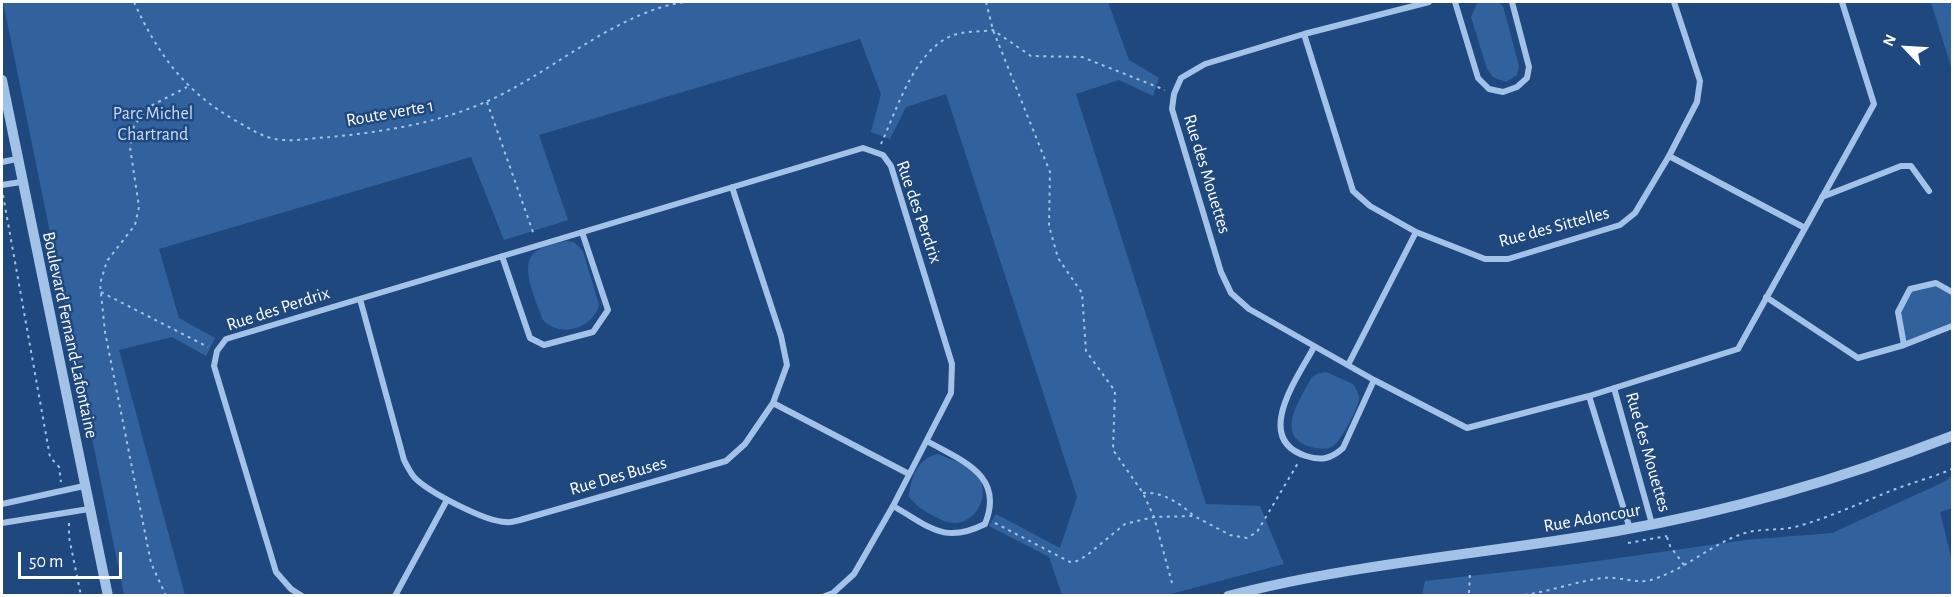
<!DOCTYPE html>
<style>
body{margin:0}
#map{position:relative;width:1954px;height:597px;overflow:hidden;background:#1f487f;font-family:"Alegreya Sans",sans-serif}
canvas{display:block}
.frame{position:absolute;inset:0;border:3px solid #fff;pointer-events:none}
.north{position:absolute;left:1876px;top:18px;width:60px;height:60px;-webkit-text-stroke:4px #1f487f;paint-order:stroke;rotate:295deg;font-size:16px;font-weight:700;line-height:24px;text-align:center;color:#fff}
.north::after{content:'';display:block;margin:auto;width:21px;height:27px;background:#fff;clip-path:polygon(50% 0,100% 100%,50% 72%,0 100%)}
.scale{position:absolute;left:18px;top:552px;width:104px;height:27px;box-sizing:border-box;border:3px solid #fff;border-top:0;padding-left:8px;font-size:18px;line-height:21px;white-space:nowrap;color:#fff;-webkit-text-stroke:4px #1f487f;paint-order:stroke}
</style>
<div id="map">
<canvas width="1954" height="597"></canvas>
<div class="frame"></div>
<div class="north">N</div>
<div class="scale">50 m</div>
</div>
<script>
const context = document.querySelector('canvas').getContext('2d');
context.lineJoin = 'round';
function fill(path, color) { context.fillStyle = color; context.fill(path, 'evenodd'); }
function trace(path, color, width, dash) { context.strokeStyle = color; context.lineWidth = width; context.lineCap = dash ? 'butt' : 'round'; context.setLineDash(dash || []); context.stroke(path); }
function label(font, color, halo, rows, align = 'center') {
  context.font = font + ' "Alegreya Sans",sans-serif'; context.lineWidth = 5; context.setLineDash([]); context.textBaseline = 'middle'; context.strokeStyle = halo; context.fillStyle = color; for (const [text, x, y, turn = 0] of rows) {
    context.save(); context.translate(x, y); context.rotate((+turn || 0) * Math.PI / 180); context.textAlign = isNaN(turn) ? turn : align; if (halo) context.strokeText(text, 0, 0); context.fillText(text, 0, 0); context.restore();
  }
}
fill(new Path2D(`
 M3 2H1108L1129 60 1159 78 1153 96 1119 80 1076 94 1206 504 1260 506 1284 564 1167 595H1062L1049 557 989 526 996 514 1060 548 1077 497 946 94 906 107 890 139 871 132 881 94 860 39 539 135 568 220 504 240 471 157 159 249 179 318 215 338 206 356 172 337 119 350 185 595H124Z
 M1480 2H1498L1503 6 1519 66 1517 75 1506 82 1493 77 1487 69 1471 17 1476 5Z
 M1931 2H1952V70Z
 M565 241 574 242 583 251 599 305C593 329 560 338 543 320 537 302 516 262 538 250 546 245 556 244 565 241Z
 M1936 283 1952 292V326L1904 345 1898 312 1910 289Z
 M1326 372 1353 384C1356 388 1358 392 1359 397 1360 405 1341 441 1333 446 1327 450 1318 449 1311 447 1273 436 1301 398 1312 377L1317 374Z
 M938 454C949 459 963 463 972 470 993 486 981 520 957 523 947 524 938 518 930 514 921 509 916 505 909 497 911 477 917 459 938 454Z
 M1952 475V508L1940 512 1952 561V595H1422L1425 581 1576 564 1745 540 1832 533 1946 481Z`), '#32629d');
trace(new Path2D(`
 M134 2C158 55 186 93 238 122 249 128 259 135 271 138 289 143 311 138 330 137 393 131 456 120 512 89 565 60 626 10 685 2
 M986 2 993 30 1050 172 1049 226 1058 258 1082 293 1086 351 1115 391 1113 450 1143 493 1154 517 1172 583
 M487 102 534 235
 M881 144C897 109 914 52 951 36 962 31 980 32 993 30L1031 56 1082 57 1165 90
 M3 195 50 457 59 467 61 482
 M101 292 208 347
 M1143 493C1162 491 1181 504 1194 516
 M69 523V537L81 596
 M995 523 1070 562 1077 561 1086 556 1125 524 1154 517 1194 516 1230 535 1247 538 1257 532 1298 463
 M1667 537 1670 546 1684 565
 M1628 543 1667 536
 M1469 593 1470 572
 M166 596 151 563 105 332 100 284 107 261 135 225 139 207 130 147 134 126 147 108 187 87
 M1414 596H1487
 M1517 596C1546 593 1573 582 1602 578 1618 576 1638 584 1651 580 1685 570 1712 543 1745 533 1761 528 1778 531 1795 527 1832 517 1866 500 1901 487 1918 481 1936 476 1952 469`), '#a3c2e8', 2, [3, 4.5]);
trace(new Path2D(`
 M1429 2 1304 34 1205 64 1181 78 1174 94 1172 109 1221 272 1231 293 1249 309 1374 380 1467 428 1589 396 1738 349 1874 104 1842 2
 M1455 2 1478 78 1489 89 1503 92 1517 87 1527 78 1529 67 1512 2
 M1304 34 1353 191 1370 206 1416 232 1485 259H1508L1620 225 1635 213 1669 156 1697 102 1700 81 1674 2
 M1669 156 1805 228
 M2 162 17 159
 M2 185 21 182
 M1822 197 1901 166H1911L1929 191
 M502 256 530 338 544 345 593 332 608 310 582 232
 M1766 297 1858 358 1904 345 1952 326
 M360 299 404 460C407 466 410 472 414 477 428 492 486 522 506 522 511 523 516 521 520 520L726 461 745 444 773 403 787 365 781 336 732 187
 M1904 345 1898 312 1910 289 1936 283 1952 292
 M1314 347C1298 377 1252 439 1306 456 1321 461 1331 459 1343 448L1374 380
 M1348 365 1416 232
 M1614 388 1652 524
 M1589 396 1630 529
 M773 403 909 474
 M2 504 84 486
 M893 506C929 526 943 545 985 524 1005 475 962 461 927 441
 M2 523 89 509
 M302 596 291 589 276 572 214 366 217 351 226 339 863 148 883 155 891 166 952 364 951 393 893 506 854 574 833 593 825 596
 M395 596 447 500`), '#a3c2e8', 6);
trace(new Path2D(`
 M2 80 108 596
 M1228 596C1355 563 1487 554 1617 531 1732 511 1844 478 1952 436`), '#a3c2e8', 10);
label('18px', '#fff', '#1f487f', [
 ["Route verte 1",390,113,-10],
 ["Rue des Mouettes",1207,174,73],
 ["Rue des Perdrix",919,212,71],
 ["Rue des Sittelles",1554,227,-15],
 ["Rue des Perdrix",278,309,-18],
 ["Boulevard Fernand-Lafontaine",70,335,78],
 ["Rue des Mouettes",1648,452,74],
 ["Rue Des Buses",618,476,-16],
 ["Rue Adoncour",1592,518,-10]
]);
label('18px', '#c7dcf6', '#1f487f', [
 ["Parc Michel",153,114],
 ["Chartrand",153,135]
]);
</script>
